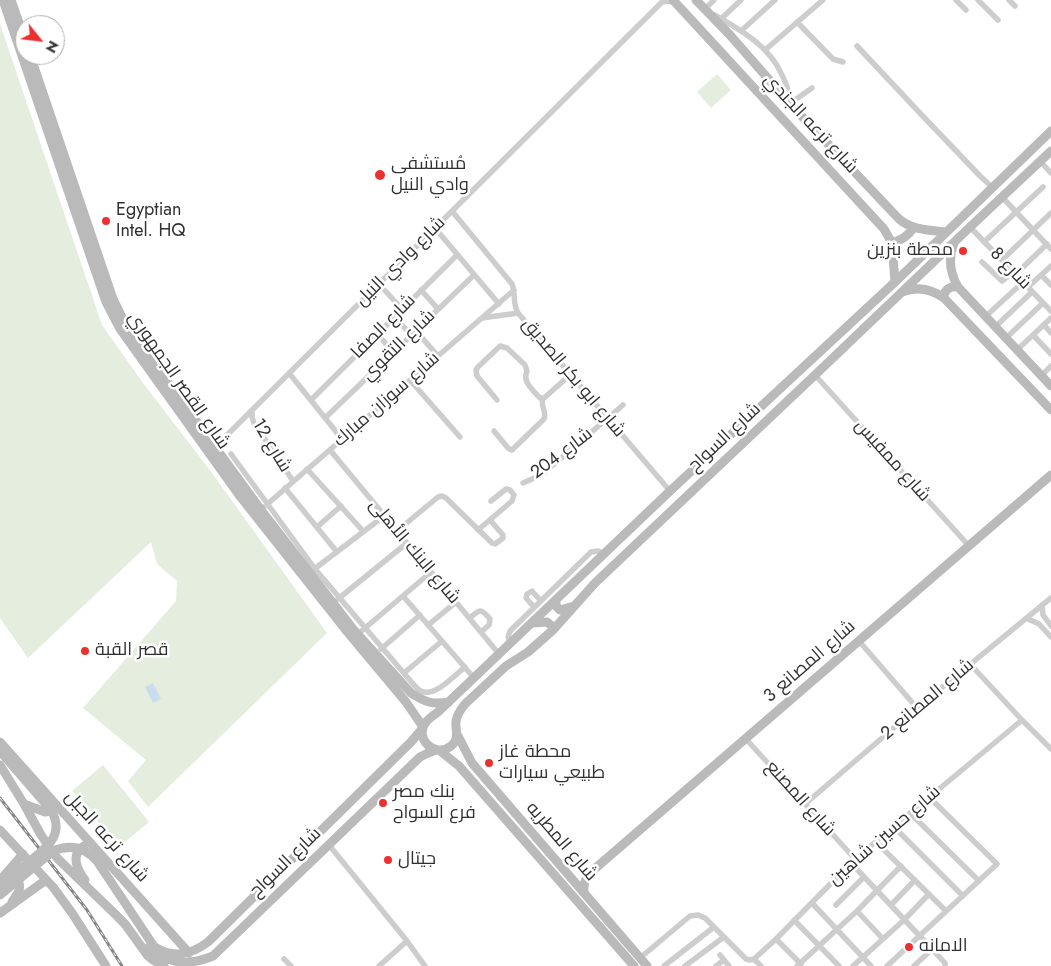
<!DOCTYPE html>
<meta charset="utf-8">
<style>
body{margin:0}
#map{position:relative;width:1051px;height:966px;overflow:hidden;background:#fff;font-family:Jost,sans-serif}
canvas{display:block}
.north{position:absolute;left:15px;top:15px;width:50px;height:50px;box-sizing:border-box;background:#fff;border:1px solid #acacac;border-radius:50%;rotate:119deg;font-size:14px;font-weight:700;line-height:20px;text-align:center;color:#303030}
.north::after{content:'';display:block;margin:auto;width:18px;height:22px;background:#ea312f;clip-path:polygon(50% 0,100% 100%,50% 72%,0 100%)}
</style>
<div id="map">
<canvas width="1051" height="966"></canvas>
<div class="north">N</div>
</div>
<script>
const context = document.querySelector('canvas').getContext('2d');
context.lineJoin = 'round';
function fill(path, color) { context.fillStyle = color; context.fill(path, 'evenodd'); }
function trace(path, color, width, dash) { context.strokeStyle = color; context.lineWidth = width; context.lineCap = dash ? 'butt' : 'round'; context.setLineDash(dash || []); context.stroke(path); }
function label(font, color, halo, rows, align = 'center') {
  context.font = font + ' Jost,Cairo,sans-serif'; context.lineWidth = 5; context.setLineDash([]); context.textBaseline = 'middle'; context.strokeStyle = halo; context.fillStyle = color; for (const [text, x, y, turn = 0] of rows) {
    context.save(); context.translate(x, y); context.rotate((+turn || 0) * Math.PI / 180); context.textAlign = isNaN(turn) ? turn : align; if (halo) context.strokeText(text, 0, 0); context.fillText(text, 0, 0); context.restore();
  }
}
fill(new Path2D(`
 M0 24 102 325 143 383 212 473 327 633 148 807 128 781 146 760 83 708 176 601 177 581 157 564 151 542 28 658 0 618Z
 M717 74 731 90 711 108 697 92Z
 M103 765 149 822 119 847 72 791Z`), '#e5edde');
fill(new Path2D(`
 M153 683 161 699 153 703 145 687Z`), '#cadded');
trace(new Path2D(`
 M956 0 966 10
 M978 0 998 20
 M1009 0 1015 6
 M705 9 714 0
 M715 15C740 30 768 45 781 73 786 82 789 92 792 102
 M721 19 741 0
 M797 22 833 59 843 62
 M741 31 775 0
 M857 46 918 111 980 176 992 187
 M765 50 823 0
 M792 102 812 88
 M1040 161 1051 173
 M1002 197 1051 249
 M452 211 512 284C516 294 512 302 518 313L670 491
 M970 227 1051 311
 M435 228 499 304
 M984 242 1043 187
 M1002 260 1051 213
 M982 262 1002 281 1013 272
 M1016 274 1047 244
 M1041 275 1051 285
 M378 283 402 309
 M1028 287 1051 266
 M421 290 438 309
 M395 317 411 335
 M985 317 1023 282
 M482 318 518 313
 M1044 325 1051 333
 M995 327 1032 292
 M416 331 438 356
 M378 334 393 353
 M1033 335 1051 354
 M1006 338 1043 303
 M1017 350 1051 318
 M289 373 342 439
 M815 375 969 546
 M1041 376 1051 366
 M410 380 460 437
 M311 400 457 255
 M497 400 477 376 476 370 478 367 500 346 507 348 525 365 527 371C522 382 533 390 540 398H544L570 375
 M252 410V417L254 423 293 481
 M325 418 474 275
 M494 431 508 448 512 450 544 419C547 411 540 406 543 399
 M215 447 662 2 669 1 676 3
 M330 450 499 654
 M231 454 315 569 414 685C416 687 418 690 421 691 434 698 454 676 465 667
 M307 469 363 531
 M523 483 539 476 546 471 623 405
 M285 488 337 552
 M264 507 514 290
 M317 527 341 506
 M478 530 512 501 514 495 510 490 506 489 491 501
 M397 531 438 497 442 496 446 498 492 543 495 544 503 538V535L490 520
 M313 570 384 516
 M403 596 474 678
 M338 599 407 543
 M1042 605 1043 615 1051 626
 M534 607 526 598 527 594 532 591 541 601
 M470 618C480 609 481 608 490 619L489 625 481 632
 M1026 618 1039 624 1051 637
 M428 625 456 602
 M358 634 431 572
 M859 641 917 708
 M510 643 508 637 510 631 591 552 598 551 605 554
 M381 649 420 615
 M970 664 1022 720 1051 749
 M404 673 442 641
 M746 739 855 859
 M805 804 917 708 1051 598
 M910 813 979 881
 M894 827 963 896
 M876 842 946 911
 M329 845 407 941 425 966
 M851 863 932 949 945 963V966
 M812 903 871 966
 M836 905 864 877
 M891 905 915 880
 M857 911 883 939
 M794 920 839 966
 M776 939 801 964
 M720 955 729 966
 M640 958 690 916 698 915 705 918 746 959 750 960 754 959
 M284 959 291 966
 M754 959 776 939 855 859 1022 720
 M754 959 761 966
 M379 966 407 941
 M664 966 714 927
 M685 966 724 937
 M716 966 724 960
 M797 966 857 911 901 866
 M853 966 904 920 929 894
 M887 966 997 864 929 797
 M914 966 932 949`), '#cdcdcd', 5.5);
trace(new Path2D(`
 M3 0 106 302 120 329 239 495 345 629 406 702 423 727
 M11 0 25 40
 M673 0 884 229 892 243 895 282
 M696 0 729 34 793 107 899 219C912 230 929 230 946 232
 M30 55 113 299 126 325 261 510 333 603 353 629 411 693C425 702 432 705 449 702
 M1051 131 895 282 670 491 438 712C434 715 429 718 426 722 413 738 435 759 451 746 460 739 455 730 456 721 457 714 461 709 465 704L506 666 528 652 553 630 595 583 815 375 970 227 1051 151
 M892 243C902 240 908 236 914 227
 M954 243C948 258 950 273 958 287L1051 386
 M902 292C917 286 931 289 944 298L1051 410
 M944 298C944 289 950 286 958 287
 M556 600V606L560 610 574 606
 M532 623 547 622 552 626 553 630
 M457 734 472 763 647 966
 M0 742 189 953
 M439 750 459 766 634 966
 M0 765 24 804 41 835 57 858 114 913 125 924 148 956 153 960 164 966
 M24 804 45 812 50 811 54 806
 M0 830 53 887 72 913 106 966
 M84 846C70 854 77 870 85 880
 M2 878C10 875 22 879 19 890 18 894 14 899 12 902
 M2 878 23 854
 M584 893C583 884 585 878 591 872L1051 475
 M0 913 46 880
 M149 947C169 965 189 966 213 956L420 757 428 753 436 750
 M155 947C173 959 192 954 208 942L411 742 422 729`), '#bababa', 9);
const rail = new Path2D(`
 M0 798 87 910 122 966`);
trace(rail, '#858585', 3);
trace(rail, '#fff', 1, [4]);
trace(new Path2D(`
 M0 751 51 810C65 834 48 847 30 861 20 870 10 878 0 886
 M0 895 53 851C70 844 85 847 97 861L153 945`), '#bababa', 9);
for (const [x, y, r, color] of [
 [380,175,6,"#ea312f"],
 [106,221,5,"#ea312f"],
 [963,251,5,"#ea312f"],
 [85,651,5,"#ea312f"],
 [489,763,5,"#ea312f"],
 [383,803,5,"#ea312f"],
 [388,860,5,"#ea312f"],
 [909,947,5,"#ea312f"]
]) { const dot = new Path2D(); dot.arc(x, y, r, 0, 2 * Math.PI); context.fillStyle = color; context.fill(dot); trace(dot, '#fff', 2); }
label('18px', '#303030', '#fff', [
 ["شارع ترعه الجندي",810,124,47],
 ["شارع وادي النيل",401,262,-45],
 ["شارع 8",1010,269,46],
 ["شارع الصفا",384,327,-45],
 ["شارع التقوي",399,346,-44],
 ["شارع ابو بكر الصديق",573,378,50],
 ["شارع القصر الجمهوري",178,381,55],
 ["شارع سوزان مبارك",387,400,-41],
 ["شارع السواح",725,438,-43],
 ["شارع 12",271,446,59],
 ["شارع 204",562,454,-37],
 ["شارع ممفيس",892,461,48],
 ["شارع البنك الأهلى",414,552,50],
 ["شارع المصانع 3",810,662,-41],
 ["شارع المصانع 2",928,700,-40],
 ["شارع المصنع",800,799,48],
 ["شارع حسين شاهين",885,836,-41],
 ["شارع ترعه الجبل",106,837,48],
 ["شارع المطريه",561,842,49],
 ["شارع السواح",286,863,-44]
]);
label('18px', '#303030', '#fff', [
 ["مُستشفى",391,165],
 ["وادي النيل",391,186],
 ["Egyptian",116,211],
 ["Intel. HQ",116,232],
 ["محطة بنزين",953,251,"right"],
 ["قصر القبة",95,651],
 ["محطة غاز",499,753],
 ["طبيعي سيارات",499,774],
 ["بنك مصر",393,793],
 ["فرع السواح",393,814],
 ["جيتال",398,860],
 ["الامانه",919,947]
], 'left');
</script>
